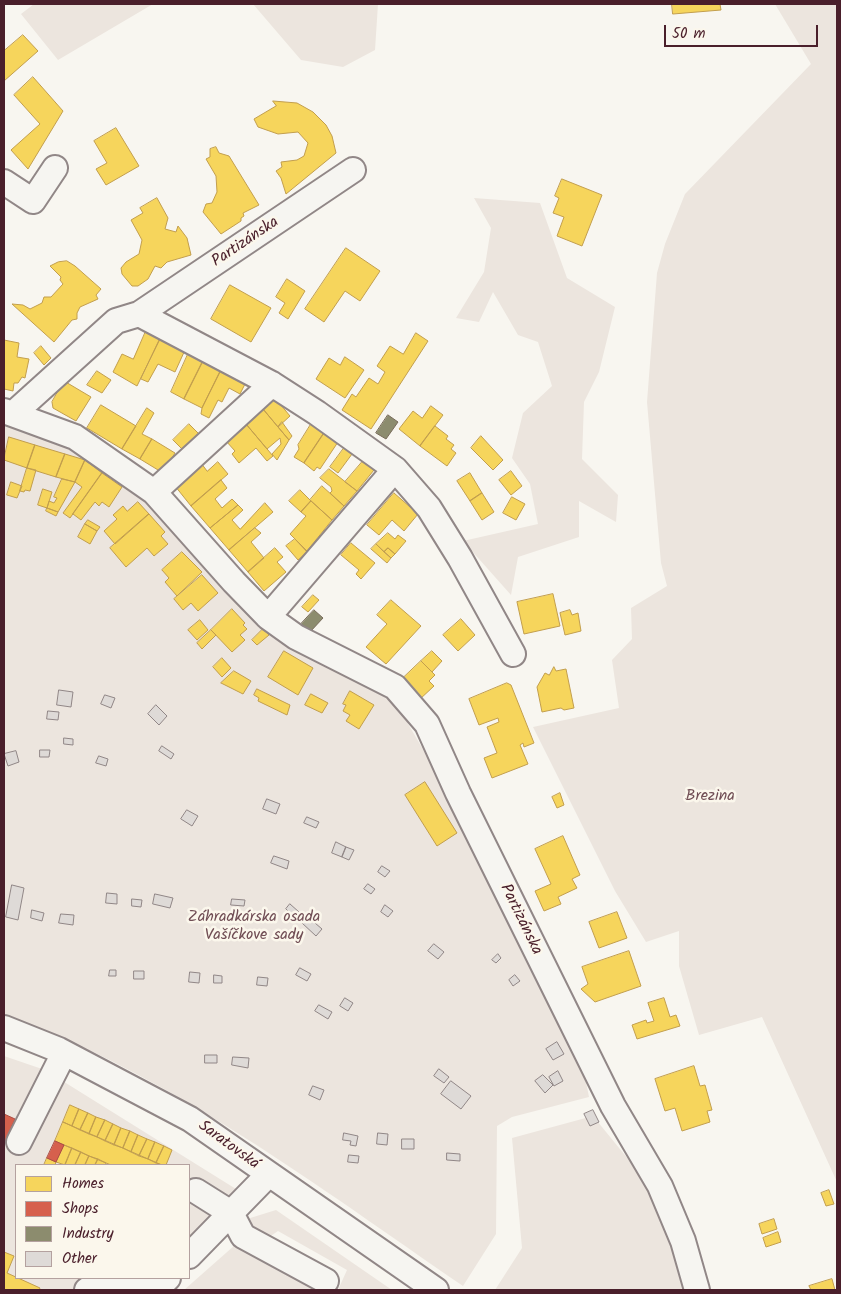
<!DOCTYPE html>
<meta charset="utf-8">
<style>
body{margin:0}
#map{position:relative;width:841px;height:1294px;overflow:hidden;background:#f8f6f0;font-family:Kalam,sans-serif}
canvas{display:block}
.frame{position:absolute;inset:0;border:5px solid #4a1f2b;pointer-events:none}
.legend{position:absolute;left:15px;top:1164px;width:175px;height:115px;box-sizing:border-box;background:#fbf7ec;border:1px solid #b4a19f;margin:0;padding:6px 9px;list-style:none;font-size:15px;color:#4a1f2b}
.legend li{display:flex;align-items:center;gap:10px;height:25px}
.legend b{width:25px;border:1px solid #b4a19f}
.scale{position:absolute;left:664px;top:25px;width:154px;height:22px;box-sizing:border-box;border:2px solid #4a1f2b;border-top:0;padding-left:6px;font-size:15px;line-height:18px;white-space:nowrap;color:#4a1f2b;-webkit-text-stroke:4px #fbf7ec;paint-order:stroke}
</style>
<div id="map">
<canvas width="841" height="1294"></canvas>
<div class="frame"></div>
<ul class="legend">
<li><b style="height:14px;background:#f6d55c"></b>Homes</li>
<li><b style="height:14px;background:#d6604d"></b>Shops</li>
<li><b style="height:14px;background:#8c8c6e"></b>Industry</li>
<li><b style="height:14px;background:#dedad7"></b>Other</li>
</ul>
<div class="scale">50 m</div>
</div>
<script>
const context = document.querySelector('canvas').getContext('2d');
context.lineJoin = 'round';
function fill(path, color) { context.fillStyle = color; context.fill(path, 'evenodd'); }
function trace(path, color, width, dash) { context.strokeStyle = color; context.lineWidth = width; context.lineCap = dash ? 'butt' : 'round'; context.setLineDash(dash || []); context.stroke(path); }
function label(font, color, halo, rows, align = 'center') {
  context.font = font + ' Kalam,sans-serif'; context.lineWidth = 5; context.setLineDash([]); context.textBaseline = 'middle'; context.strokeStyle = halo; context.fillStyle = color; for (const [text, x, y, turn = 0] of rows) {
    context.save(); context.translate(x, y); context.rotate((+turn || 0) * Math.PI / 180); context.textAlign = isNaN(turn) ? turn : align; if (halo) context.strokeText(text, 0, 0); context.fillText(text, 0, 0); context.restore();
  }
}
fill(new Path2D(`
 M34 4H153L58 60 21 14Z
 M253 4H378L375 50 343 67 301 60Z
 M775 4H837V1182L762 1017 699 1035 679 966V931L646 942 615 891 533 727 619 708 612 660 632 639 631 608 667 586 661 563 647 402 657 273 665 244 685 194 811 64Z
 M474 198 540 203 567 278 615 307 599 372 584 402 582 459 618 495 616 522 579 501V537L518 557 511 595 463 541 538 524 530 484 512 458 523 413 552 386 538 342 518 335 493 292 479 322 456 318 484 272 491 228Z
 M4 425 70 444 123 478 170 526 236 600 278 640 331 666 388 699 407 722 428 758 500 897 586 1082 589 1097 512 1117 497 1126 496 1234 463 1286C316 1185 172 1076 4 1014Z
 M4 1056 45 1070 236 1189 189 1242V1165H16V1278H91L83 1290H4Z
 M593 1116 655 1192 687 1290H495L522 1248 512 1138Z
 M276 1210 392 1290H338L347 1270 278 1231 256 1246 247 1219Z
 M235 1245 327 1290H184Z`), '#ece5de');
const homes = new Path2D(`
 M672 4H720L721 10 673 14Z
 M23 35 38 51 4 81V51Z
 M33 77 63 111 28 169 11 150 40 124 14 95Z
 M273 101 297 103 313 112 326 125 332 136 336 153 286 194 281 178 276 171 282 167 281 162 297 160 304 156 308 143 298 132 278 134 258 127 254 119 276 106Z
 M116 128 139 166 106 185 96 169 107 163 94 141Z
 M216 147 219 153 229 156 259 205 243 213 244 216 241 218V221L221 234 203 212 206 204 212 203 217 192 216 176 206 159 210 157V149Z
 M562 179 602 195 582 246 557 236 564 217 553 213 559 198 555 196Z
 M157 198 168 218 165 229 176 232 178 226 187 238 191 255 167 262 161 268 155 266 148 279 138 286H132L122 274 121 268 126 262 139 254 142 240 131 220 143 213 140 208Z
 M346 248 380 271 360 301 345 291 324 322 305 309Z
 M67 261 75 266 101 289 96 295 98 299 80 307 77 313V319L72 320 54 342 12 304 23 305 30 309 42 303 44 297H51L63 284 60 280 61 277 50 266 58 262Z
 M287 279 305 291 288 319 279 313 285 303 276 297Z
 M230 285 271 308 251 342 211 319Z
 M146 331 160 339 137 386 113 372 122 354 133 359Z
 M416 333 428 341 371 429 342 410 352 394 356 397 369 378 378 384 385 372 377 366 390 346 403 354Z
 M160 339 185 350 175 372 158 364 148 382 141 379Z
 M4 340 19 343 17 357 29 359 25 378 22 377 18 383H14L13 391 4 389Z
 M41 346 51 358 44 365 34 353Z
 M189 352 204 359 184 399 171 392Z
 M345 357 364 370 345 398 316 379 329 358 340 365Z
 M204 359 222 368 202 408 184 399Z
 M222 368 247 380 240 394 229 388 222 402 218 400 209 418 201 414 202 408Z
 M97 371 111 380 102 393 87 385Z
 M64 381 91 397 76 421 53 408 52 402Z
 M275 398 290 416 278 427 263 409Z
 M101 405 136 426 122 449 87 428Z
 M431 406 443 415 420 446 399 429 413 411 422 418Z
 M147 408 154 413 142 434 152 439 140 459 122 449Z
 M263 409 289 440 277 460 272 454 281 444 280 438 267 449 246 424Z
 M313 421 326 430 304 463 294 457 299 449 298 445Z
 M282 422 292 436 289 440 278 427Z
 M189 424 201 436 185 452 173 440Z
 M246 424 273 456 267 461 256 448 239 463 232 454 235 451 226 441Z
 M435 426 448 436 446 439 454 445 451 449 456 453 447 466 420 446Z
 M326 430 340 439 320 469 317 467 314 471 304 463Z
 M481 436 503 460 493 470 471 448Z
 M9 437 35 445 27 468 4 460Z
 M152 439 175 453 163 473 140 459Z
 M347 444 355 450 338 473 330 467Z
 M35 445 65 454 56 477 27 468Z
 M65 454 85 460 75 482 56 477Z
 M85 460 102 473 70 518 63 513 82 487 75 482Z
 M363 461 374 470 357 491 345 482Z
 M218 462 228 474 191 506 175 486 201 463 207 471Z
 M27 468 36 470 30 491 25 490 24 492 20 491Z
 M329 469 357 491 344 506 330 493 332 491 331 487 320 478Z
 M511 471 522 486 511 495 499 480Z
 M102 473 122 487 109 507 102 502 99 506 95 502 81 520 73 514Z
 M470 473 482 493 470 501 457 481Z
 M62 479 75 482 58 512 47 508 49 501 54 503 57 498 54 497Z
 M221 480 227 488 215 499 222 508 232 499 238 505 210 528 191 506Z
 M11 482 22 486 17 498 7 495Z
 M322 486 344 506 332 520 310 500Z
 M43 489 52 492 47 508 38 505Z
 M300 490 311 501 301 512 289 501Z
 M394 493 418 514 404 531 392 520 379 535 367 525Z
 M482 493 494 512 482 520 470 501Z
 M512 497 525 504 516 520 503 513Z
 M311 501 332 520 307 551 290 534 306 516 301 512Z
 M138 502 149 514 115 544 104 531 117 519 113 515 123 506 127 511Z
 M265 503 273 512 229 550 210 528 238 505 243 510 232 520 240 529Z
 M47 508 58 512 56 516 46 511Z
 M149 514 165 532 161 536 168 544 154 556 147 548 126 567 110 548Z
 M88 520 100 527 97 531 85 524Z
 M85 524 97 531 90 544 78 537Z
 M255 528 261 533 251 542 264 558 248 572 229 550Z
 M388 533 395 539 398 535 406 541 395 554 388 548 384 552 376 544Z
 M295 539 307 552 298 560 286 546Z
 M351 543 375 563 361 579 356 574 359 570 341 555Z
 M376 544 391 558 387 563 371 549Z
 M275 548 283 557 277 562 286 572 264 591 248 572Z
 M388 548 395 554 391 558 384 552Z
 M182 552 202 572 177 596 165 582 169 578 162 570Z
 M202 575 218 593 198 611 191 603 183 610 174 599Z
 M553 594 560 626 524 634 517 602Z
 M313 595 319 600 308 612 302 607Z
 M391 600 421 626 386 664 366 647 387 624 377 615Z
 M232 609 245 623 243 625 247 629 240 635 245 640 232 652 211 630Z
 M570 610 572 615 578 613 581 631 565 635 560 613Z
 M461 619 475 635 458 651 443 635Z
 M200 620 208 630 197 640 188 630Z
 M263 629 269 635 257 645 252 640Z
 M211 630 216 635 202 649 197 643Z
 M284 651 313 668 298 695 268 677Z
 M432 651 442 661 432 672 421 661Z
 M222 658 231 668 222 677 213 667Z
 M421 661 435 675 429 681 434 686 419 700 400 681Z
 M554 667 556 671 566 669 574 708 564 710 561 708 542 712 537 687 545 673 549 675Z
 M234 671 251 681 243 694 221 683Z
 M507 683 511 685 534 743 524 747 523 743 520 745 528 764 492 778 484 758 497 753 487 727 499 722 498 718 479 725 469 699Z
 M257 689 290 705 287 715 258 701 259 698 254 695Z
 M350 691 374 705 359 729 346 721 350 715 343 711 346 705 343 704Z
 M311 694 328 703 322 713 305 705Z
 M425 782 457 833 437 846 405 795Z
 M560 793 564 805 557 808 552 797Z
 M563 836 580 875 572 879 577 888 558 897 561 904 544 911 535 891 551 884 535 849Z
 M617 912 627 938 599 948 589 922Z
 M629 951 641 986 595 1002 581 989 588 984 582 967Z
 M664 998 670 1017 676 1015 680 1026 637 1039 632 1025 646 1020 647 1023 654 1021 648 1003Z
 M694 1066 700 1086 705 1085 712 1110 707 1111 710 1122 682 1131 675 1108 665 1111 655 1079Z
 M70 1105 79 1109 72 1126 63 1122Z
 M79 1109 88 1113 80 1130 72 1126Z
 M88 1113 96 1117 89 1134 80 1130Z
 M96 1117 105 1120 97 1137 89 1134Z
 M105 1120 113 1124 105 1141 97 1137Z
 M63 1122 72 1126 162 1165H111L89 1156 55 1141Z
 M113 1124 121 1128 114 1145 105 1141Z
 M121 1128 130 1131 123 1148 114 1145Z
 M130 1131 138 1135 131 1152 123 1148Z
 M138 1135 147 1139 139 1156 131 1152Z
 M147 1139 155 1142 148 1159 139 1156Z
 M155 1142 164 1146 156 1163 148 1159Z
 M64 1145 72 1148 65 1165 56 1162Z
 M164 1146 172 1150 166 1165H162L156 1163Z
 M72 1148 81 1152 75 1165H65Z
 M81 1152 89 1156 85 1165H75Z
 M89 1156 98 1159 95 1165H85Z
 M47 1158 56 1162 55 1165H44Z
 M98 1159 106 1163 105 1165H95Z
 M829 1190 834 1204 826 1206 821 1193Z
 M774 1219 777 1229 762 1234 759 1224Z
 M778 1232 781 1242 766 1247 763 1238Z
 M4 1252 14 1256 7 1273 40 1288 39 1290H4Z
 M832 1279 835 1290H811L809 1286Z`);
fill(homes, '#f6d55c');
trace(homes, '#c29e4d', 1);
const shops = new Path2D(`
 M4 1114 15 1119 4 1144Z
 M55 1141 64 1145 56 1162 47 1158Z`);
fill(shops, '#d6604d');
trace(shops, '#ac4c43', 1);
const industry = new Path2D(`
 M388 415 398 422 386 439 376 433Z
 M314 610 323 618 310 632 301 624Z`);
fill(industry, '#8c8c6e');
trace(industry, '#786b5a', 1);
const building = new Path2D(`
 M59 690 73 692 71 707 57 705Z
 M105 695 115 698 111 708 101 704Z
 M156 705 167 716 159 725 148 714Z
 M48 711 59 712 58 720 47 719Z
 M64 738 73 739V745L64 744Z
 M162 746 174 754 171 759 159 751Z
 M40 750H50L49 757H40Z
 M16 751 19 762 8 766 4 754Z
 M99 756 108 759 106 766 96 763Z
 M267 799 280 804 276 814 263 809Z
 M187 810 198 816 192 826 181 819Z
 M307 817 319 822 316 828 304 823Z
 M336 842 346 847 342 857 332 853Z
 M346 847 354 850 349 860 342 857Z
 M274 856 289 861 287 869 271 863Z
 M382 866 390 871 385 877 378 872Z
 M368 884 375 889 371 894 364 889Z
 M12 885 24 888 18 920 6 917Z
 M107 893 117 894V904L106 903Z
 M155 894 173 898 170 908 153 904Z
 M132 899 142 900 141 907 132 906Z
 M232 899 245 900 244 906 231 905Z
 M290 904 299 912 294 917 286 909Z
 M385 905 393 911 388 917 381 912Z
 M32 910 44 913 42 921 31 918Z
 M61 914 74 915 73 925 59 923Z
 M308 917 322 929 316 936 302 923Z
 M434 944 444 952 438 959 428 951Z
 M498 954 501 958 496 963 492 960Z
 M300 968 311 974 307 981 296 975Z
 M110 970H116V976H109Z
 M134 971H144V979H134Z
 M190 972 200 973 199 983 189 982Z
 M214 975 222 976V983H214Z
 M515 975 520 981 513 986 509 980Z
 M258 977 268 978 267 986 257 985Z
 M345 998 353 1003 348 1011 340 1006Z
 M319 1005 332 1012 328 1019 315 1011Z
 M557 1042 564 1054 553 1060 546 1049Z
 M205 1055H217V1063H205Z
 M233 1057 249 1058 248 1068 232 1065Z
 M439 1069 449 1077 444 1083 434 1076Z
 M558 1071 563 1081 554 1086 549 1077Z
 M543 1075 553 1085 545 1093 535 1081Z
 M451 1081 471 1096 461 1109 441 1094Z
 M313 1086 324 1090 320 1100 309 1095Z
 M593 1110 599 1122 590 1126 584 1114Z
 M344 1133 358 1136 356 1146 350 1145 351 1141 343 1140Z
 M378 1133 388 1134 387 1145 377 1144Z
 M402 1139H414V1149H402Z
 M447 1153 460 1154V1161L447 1160Z
 M349 1155 359 1156 358 1163 348 1162Z`);
fill(building, '#dedad7');
trace(building, '#918787', 1);
const minor = new Path2D(`
 M4 182 33 201 55 168
 M139 314 272 384 317 413 395 469 429 508 460 558 513 654
 M4 411 75 437 154 492 234 582 268 617 296 637 395 687 427 724 458 793 613 1106 660 1186 683 1241 697 1290
 M13 414 116 321 139 314 353 170
 M154 492 272 384
 M268 617 395 469
 M4 1028 59 1050 190 1119 436 1290
 M19 1142 64 1053
 M196 1191 231 1213 243 1236 326 1281
 M189 1256 268 1175
 M105 1278 123 1279 148 1290
 M87 1290 103 1278
 M156 1290 168 1278`);
trace(minor, '#918787', 28);
trace(minor, '#f6f5f1', 24);
label('16px', '#4a1f2b', '#fbf7ec', [
 ["Partizánska",246,243,-34],
 ["Partizánska",520,920,64],
 ["Saratovská",228,1146,36]
]);
label('16px', '#704d54', '#fbf7ec', [
 ["Brezina",710,797],
 ["Záhradkárska osada",254,918],
 ["Vašíčkove sady",254,936]
]);
</script>
